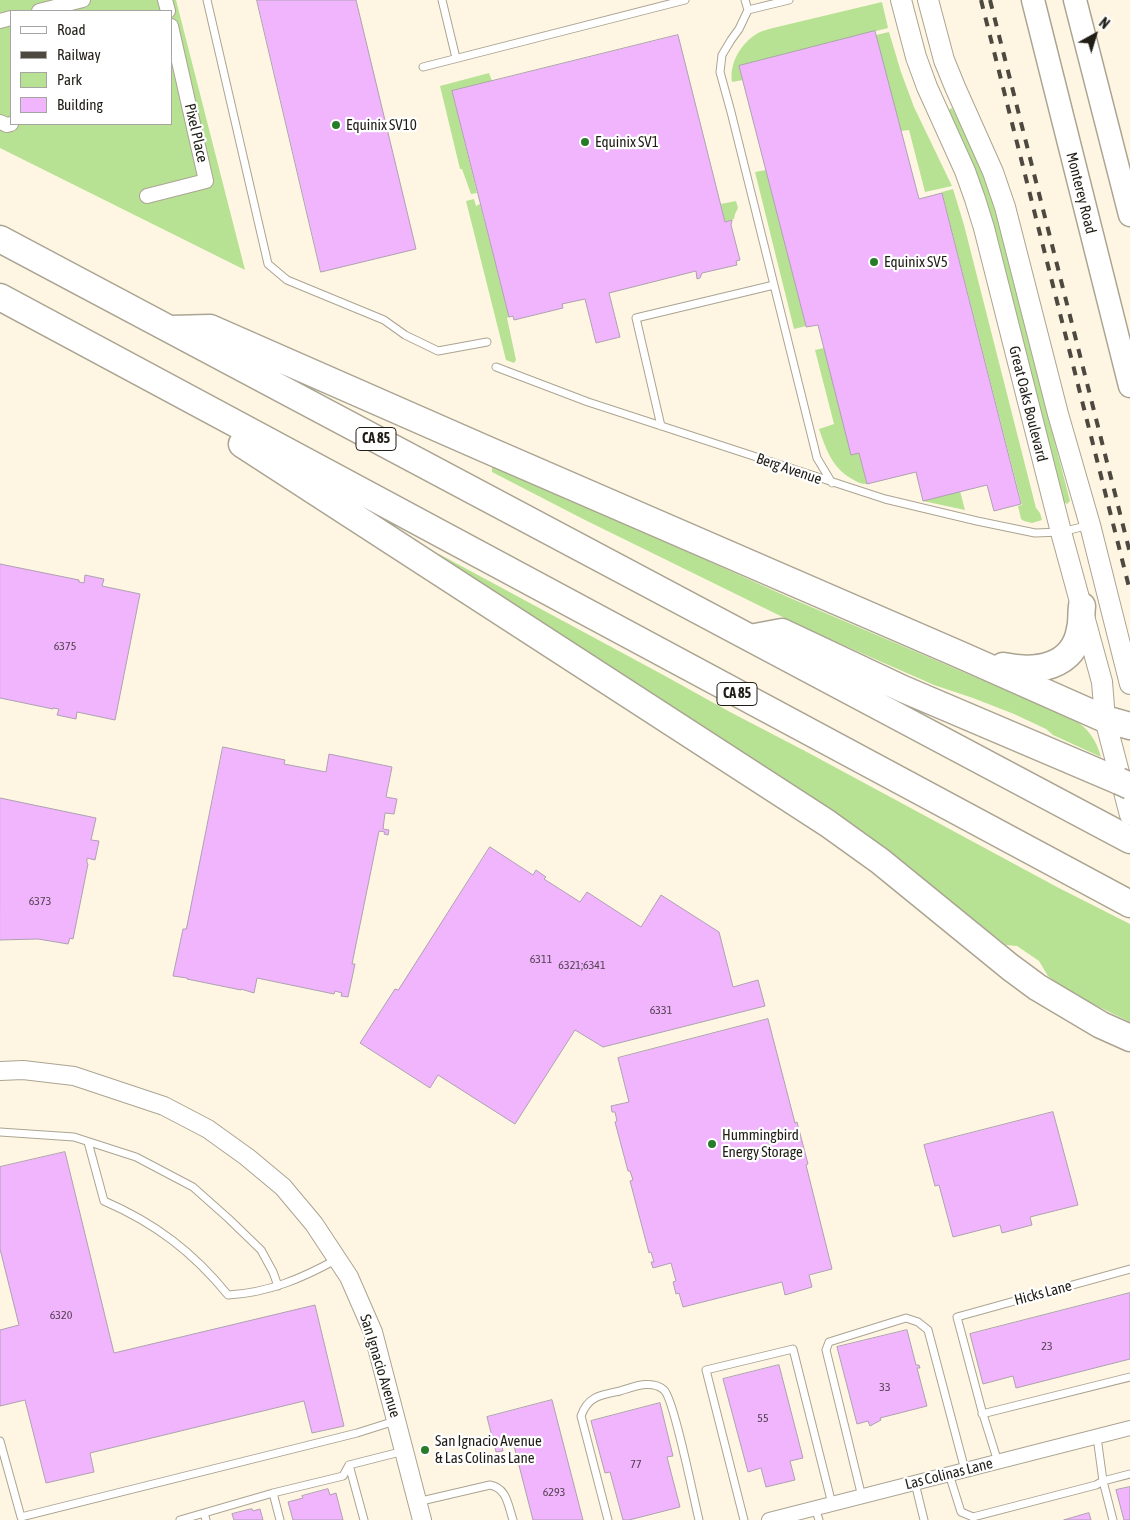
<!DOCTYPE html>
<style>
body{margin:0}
#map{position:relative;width:1130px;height:1520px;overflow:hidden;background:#fef6e3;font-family:"Asap Condensed",sans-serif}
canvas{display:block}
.legend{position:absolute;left:10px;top:10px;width:162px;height:115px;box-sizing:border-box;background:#fff;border:1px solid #a6a5a2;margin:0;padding:6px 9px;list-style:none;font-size:15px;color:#201d16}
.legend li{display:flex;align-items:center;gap:10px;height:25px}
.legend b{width:25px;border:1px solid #a6a5a2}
.north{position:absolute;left:1070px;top:10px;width:50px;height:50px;-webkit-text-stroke:4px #fff;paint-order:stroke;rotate:39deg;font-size:14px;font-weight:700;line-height:20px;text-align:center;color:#201d16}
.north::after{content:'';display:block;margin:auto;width:18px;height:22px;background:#201d16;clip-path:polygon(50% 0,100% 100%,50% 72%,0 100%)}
</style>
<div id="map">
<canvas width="1130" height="1520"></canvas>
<ul class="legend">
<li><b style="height:6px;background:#fff"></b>Road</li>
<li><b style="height:6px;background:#4d4940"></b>Railway</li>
<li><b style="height:14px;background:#b7e293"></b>Park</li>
<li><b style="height:14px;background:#f1b5fe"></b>Building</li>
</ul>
<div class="north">N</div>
</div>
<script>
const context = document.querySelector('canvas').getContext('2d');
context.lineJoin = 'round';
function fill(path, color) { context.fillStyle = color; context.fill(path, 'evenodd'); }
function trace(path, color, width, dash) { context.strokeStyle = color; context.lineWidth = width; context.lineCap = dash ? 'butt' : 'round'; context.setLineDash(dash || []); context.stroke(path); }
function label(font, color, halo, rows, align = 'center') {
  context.font = font + ' "Asap Condensed",sans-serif'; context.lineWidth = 4.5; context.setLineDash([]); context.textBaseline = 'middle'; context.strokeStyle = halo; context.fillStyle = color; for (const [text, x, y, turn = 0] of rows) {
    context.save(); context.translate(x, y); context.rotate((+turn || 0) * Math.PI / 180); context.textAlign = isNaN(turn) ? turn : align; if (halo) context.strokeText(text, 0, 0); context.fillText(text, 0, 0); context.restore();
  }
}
fill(new Path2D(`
 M0 0H176L245 270 0 148ZM11 11H171V124H11Z
 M882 2 888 28 739 66 743 80 732 82C729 63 741 43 758 33 762 31 768 29 773 28Z
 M889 32 901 72 914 107 952 186 925 192 909 130 901 131 876 35Z
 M489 73 492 81 452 91 477 193 471 194 462 169H460L440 86Z
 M952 108C969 139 982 172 994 205L1070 501 1067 504 1063 501 991 215 982 188 948 110Z
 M766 170 806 326 794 329 755 172Z
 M953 189 964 225 1036 508 1040 513 1042 520 1032 523 1024 521 1021 519 1018 506 1022 505 942 192Z
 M474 199 476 206 480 204 509 317 507 318 516 360 514 363 506 360 466 201Z
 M736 201 738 208 735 214 734 219 725 222 721 204Z
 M824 348 859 453 867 484C861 484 857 482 852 479 832 468 826 449 819 429L834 424 815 350Z
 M492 464 590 509 697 556 788 597 1073 719C1088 728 1096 739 1101 757L1053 735 1046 729 1014 714 973 698 934 685 809 630 585 520 492 472Z
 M960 491 965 510 923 501Z
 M439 554 667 677 730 712 805 751 1057 887 1130 924V1022L1093 1004 1057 983 1048 976 1039 961 1017 946 1006 945 890 854 433 564Z`), '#b7e293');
const building = new Path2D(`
 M257 0H356L416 249 321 272Z
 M875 31 919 199 942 193 1021 504 994 511 987 485 923 501 916 472 867 484 859 453 851 455 818 325 806 327V326L739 66Z
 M678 35 725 222 732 220 731 225 740 260 736 261 737 265 702 273 700 278 697 279 696 271 609 293 620 337 596 343 585 299 562 304 563 308 514 320 513 316 509 317 452 91Z
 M0 564 79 580V582L84 583 85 575 104 579 102 586 140 594 115 720 77 712 76 719 57 715 59 709 53 708V709L0 698Z
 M223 747 285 760 284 764 326 772 329 754 392 767 386 797 397 799 394 814 385 813 383 829 389 830 388 835 384 834 385 832 379 831 352 964H355L348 997 341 996 342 993 335 991 334 994 257 978 254 993 241 989V990L187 979V978L173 976 183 929H186Z
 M0 798 96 818 91 840 99 841 95 860 87 858V863L88 864 73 939 70 938 68 944 38 939 0 940Z
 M490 847 533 875 536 870 546 877 544 879 580 902 587 892 641 927 661 895 719 932 733 987 758 980 765 1006 603 1047 575 1030 515 1124 438 1075 430 1088 360 1043 395 989 398 990Z
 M768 1019 795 1123 797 1122 808 1164 806 1165 832 1269 809 1275 812 1287 785 1295 782 1282 683 1307 679 1293 676 1294 673 1282 676 1281 671 1263 653 1268 651 1262H654L651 1252 649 1253 630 1181 633 1180 630 1171H628L615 1122 617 1121 615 1112H612L611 1106 629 1102 618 1058Z
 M1053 1112 1078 1205 1030 1217 1032 1225 1002 1233 1000 1225 953 1237 939 1185 935 1186 924 1145Z
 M65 1152 114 1353 315 1305 344 1426 312 1433 304 1401 90 1453 94 1472 46 1483 25 1400 0 1406V1330L19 1325 0 1249V1167Z
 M1130 1293V1359L1016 1388 1013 1376 983 1384 970 1334Z
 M907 1330 916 1365H919L920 1368H917L927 1406 880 1418 881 1420 870 1426 868 1421 857 1424 837 1347Z
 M779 1365 803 1458 790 1461 795 1480 766 1487 761 1468 748 1472 723 1379Z
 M552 1400 583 1520H533L513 1442 502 1445 503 1451 496 1452 487 1417Z
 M660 1403 673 1456 667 1457 680 1507 629 1520H623L610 1472 605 1473 591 1421Z
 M1130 1487V1520H1124L1116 1490Z
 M328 1489 330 1495 336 1493 343 1520H293L288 1502 303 1498 302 1496Z
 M252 1509 253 1511 260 1509 263 1520H234L232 1514Z
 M1089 1513 1091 1520H1064Z`);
fill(building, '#f1b5fe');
trace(building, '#ada1b0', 1);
const service = new Path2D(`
 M207 0 268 264 287 280 384 320 405 335 438 351 487 342
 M442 0 456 58
 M745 0 748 10
 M789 0 748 10 739 29 731 40 722 55 720 72 731 112 817 458 832 483
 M423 67 685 0
 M496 367 588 402 885 499 977 521 1035 533 1061 532 1090 525
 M661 426 636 318 774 285
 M0 1132 74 1137 136 1157 193 1187 229 1219 261 1250 273 1272 278 1286
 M88 1142 104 1201C155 1223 193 1252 228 1295 268 1293 303 1278 337 1259
 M982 1414 1130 1377
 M0 1441 21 1517 357 1433 395 1421
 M998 1462 982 1411 957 1317 1130 1269
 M349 1465 364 1520
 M949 1474 961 1512 973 1517 1096 1485 1103 1481 1097 1437
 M915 1483 924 1520
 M273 1493 280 1520
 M862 1497 826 1350 829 1342 906 1318 918 1322 928 1330 965 1470
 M417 1502 490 1485C507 1488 508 1505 513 1520
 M815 1508 819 1520
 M204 1513 206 1520
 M180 1520 273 1493 343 1476 349 1465 404 1451
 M608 1520 581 1416C588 1396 601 1395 620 1391 633 1387 652 1379 664 1390 674 1399 694 1500 699 1520
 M744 1520 706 1370 793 1349 832 1504
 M1113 1520 1103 1481 1130 1474`);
const minor = new Path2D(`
 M165 0 168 11
 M39 11 83 0
 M0 21 11 18
 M0 122 7 125 11 124
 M147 196 206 181 171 26
 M769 1520 1130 1428`);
const tertiary = new Path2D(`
 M0 1071 23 1070 74 1076 164 1106 208 1129 247 1157 283 1187 314 1224 349 1277 373 1332 422 1520`);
const secondary = new Path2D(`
 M901 0 916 57 927 87 965 171 975 199 984 228 1061 532 1102 682 1105 719 1130 815
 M928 0 944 60 955 87 993 172 1005 207 1058 414 1090 525 1130 684`);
const primary = new Path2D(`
 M1033 0 1130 386
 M1075 0 1130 215`);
const motorway = new Path2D(`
 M0 239 1130 840
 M0 297 1130 904
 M171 329 210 328 481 447 963 656 1105 719 1130 726
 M242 444 827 823 880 861 1010 967 1037 987 1101 1025 1130 1038
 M750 638 782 632 903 689 1119 781
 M1003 666C1035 673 1074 668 1080 629 1082 622 1081 613 1082 606`);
trace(service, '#aba492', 9);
trace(minor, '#aba492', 16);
trace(tertiary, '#aba492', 20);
trace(secondary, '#aba492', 22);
trace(primary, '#aba492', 25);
trace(motorway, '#aba492', 29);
trace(service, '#fff', 7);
trace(minor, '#fff', 14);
trace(tertiary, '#fff', 18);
trace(secondary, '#fff', 20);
trace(primary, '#fff', 22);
trace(motorway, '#fff', 26);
trace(new Path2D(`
 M981 0 1130 591
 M990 0 1130 553`), '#4d4940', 4, [9, 9]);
const motorwayBridge = new Path2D(`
 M1119 781 1130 786`);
trace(motorwayBridge, '#aba492', 29, []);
trace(motorwayBridge, '#fff', 26);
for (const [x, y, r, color] of [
 [336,125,5,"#277c29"],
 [585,142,5,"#277c29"],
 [874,262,5,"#277c29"],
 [712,1144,5,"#277c29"],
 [425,1450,5,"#277c29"]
]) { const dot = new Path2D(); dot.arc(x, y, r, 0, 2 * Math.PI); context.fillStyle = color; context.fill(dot); trace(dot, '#fff', 2); }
label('12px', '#544350', null, [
 ["6375",65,646],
 ["6373",40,901],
 ["6311",541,959],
 ["6321;6341",582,965],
 ["6331",661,1010],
 ["6320",61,1315],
 ["23",1047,1346],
 ["33",885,1387],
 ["55",763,1418],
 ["77",636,1464],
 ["6293",554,1492]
]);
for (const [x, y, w] of [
 [376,439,40],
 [737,694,40]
]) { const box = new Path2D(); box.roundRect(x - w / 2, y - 11.5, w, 23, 4); context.fillStyle = '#fff'; context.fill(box); trace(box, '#201d16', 1); }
label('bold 14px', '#201d16', null, [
 ["CA 85",376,439],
 ["CA 85",737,694]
]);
label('15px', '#201d16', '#fff', [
 ["Equinix SV10",346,125],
 ["Equinix SV1",595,142],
 ["Equinix SV5",884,262],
 ["Hummingbird",722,1135],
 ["Energy Storage",722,1152],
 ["San Ignacio Avenue",435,1441],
 ["& Las Colinas Lane",435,1458]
], 'left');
label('15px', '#201d16', '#fff', [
 ["Pixel Place",196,133,77],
 ["Monterey Road",1081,193,76],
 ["Great Oaks Boulevard",1028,404,76],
 ["Berg Avenue",789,469,19],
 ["Hicks Lane",1043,1293,-15],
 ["San Ignacio Avenue",380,1366,73],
 ["Las Colinas Lane",949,1474,-14]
]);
</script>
